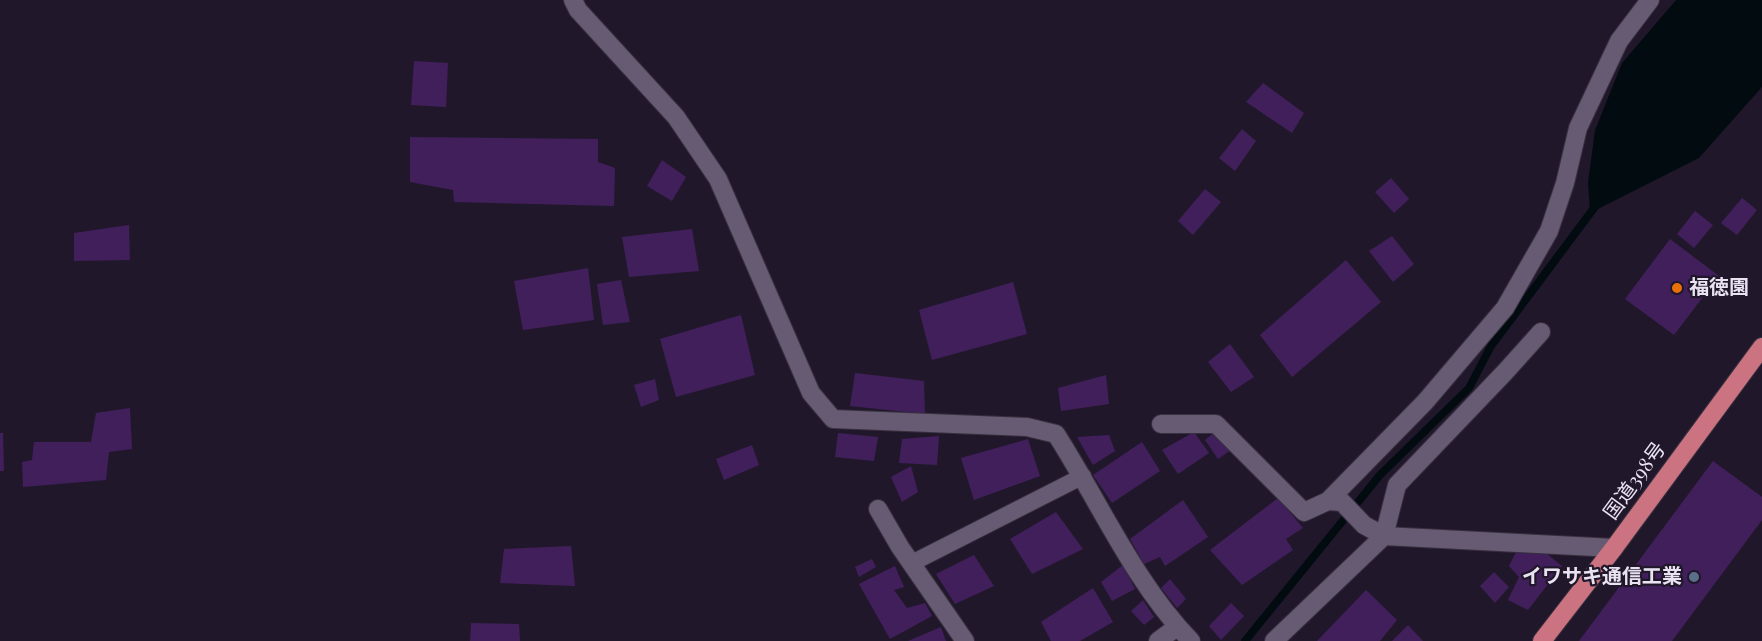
<!DOCTYPE html>
<meta charset="utf-8">
<style>
body{margin:0}
canvas{display:block;background:#21172b}
</style>
<canvas width="1762" height="641"></canvas>
<script>
const context = document.querySelector('canvas').getContext('2d');
context.lineJoin = 'round';
function fill(path, color) { context.fillStyle = color; context.fill(path, 'evenodd'); }
function trace(path, color, width, dash) { context.strokeStyle = color; context.lineWidth = width; context.lineCap = dash ? 'butt' : 'round'; context.setLineDash(dash || []); context.stroke(path); }
function label(font, color, halo, rows, align = 'center') {
  context.font = font + ' "Playfair Display","Noto Sans JP",serif'; context.lineWidth = 4.5; context.setLineDash([]); context.textBaseline = 'middle'; context.strokeStyle = halo; context.fillStyle = color; for (const [text, x, y, turn = 0] of rows) {
    context.save(); context.translate(x, y); context.rotate((+turn || 0) * Math.PI / 180); context.textAlign = isNaN(turn) ? turn : align; if (halo) context.strokeText(text, 0, 0); context.fillText(text, 0, 0); context.restore();
  }
}
fill(new Path2D(`
 M1676 0H1762V87L1699 158 1590 213 1588 182 1595 130 1622 63Z`), '#020c10');
trace(new Path2D(`
 M1245 641 1380 475 1469 388 1491 346 1597 204`), '#020c10', 8);
fill(new Path2D(`
 M414 61 448 63 446 107 411 105Z
 M1263 83 1304 113 1292 133 1246 102Z
 M1242 129 1256 141 1235 171 1219 158Z
 M410 137 598 139V162L615 168 614 206 454 202 453 190 410 182Z
 M662 160 686 177 672 201 647 186Z
 M1391 178 1409 199 1394 213 1375 192Z
 M1205 189 1221 202 1193 235 1178 221Z
 M1742 198 1757 210 1737 235 1721 223Z
 M1695 211 1713 225 1694 248 1677 234Z
 M129 225 130 260 74 261V233Z
 M692 229 699 271 629 277 622 237Z
 M1392 236 1414 264 1393 282 1369 251Z
 M1670 239 1719 276 1674 335 1625 299Z
 M1346 260 1381 302 1292 377 1260 335Z
 M588 268 594 320 523 330 514 281Z
 M621 280 630 322 603 325 597 284Z
 M1013 282 1027 334 932 360 919 310Z
 M741 315 755 375 676 397 660 339Z
 M1230 344 1254 377 1231 392 1208 362Z
 M855 373 924 381 925 414 850 406Z
 M1106 375 1109 404 1061 411 1058 388Z
 M655 379 659 400 641 407 634 385Z
 M130 408 132 449 109 452 106 480 23 487 22 462 32 460 34 442H91L96 413Z
 M1216 431 1231 450 1218 459 1205 440Z
 M1194 432 1209 453 1178 474 1162 450Z
 M0 433H3L4 471H0Z
 M838 433 878 437 874 461 835 457Z
 M1109 435 1115 451 1093 465 1077 437Z
 M939 436 937 465 899 463 902 439Z
 M1028 439 1040 476 974 500 961 458Z
 M1142 442 1160 471 1112 503 1093 475Z
 M752 445 759 465 724 480 716 459Z
 M1713 461 1762 497V520L1672 641H1579Z
 M911 466 918 492 902 502 891 477Z
 M1278 498 1303 528 1286 539 1293 550 1242 585 1210 550Z
 M1183 500 1208 537 1165 566 1160 557 1144 564 1130 539Z
 M1056 512 1083 549 1032 574 1010 539Z
 M571 546 575 586 500 583 504 549Z
 M1517 550H1542L1562 566 1528 610 1508 600 1519 577 1509 566Z
 M974 555 994 586 955 604 936 574Z
 M872 559 876 567 859 577 855 567Z
 M1123 565 1135 589 1112 601 1101 582Z
 M895 566 904 587 894 590 907 608 925 603 932 616 890 639 859 584Z
 M1494 572 1509 587 1495 603 1480 586Z
 M1170 579 1186 599 1177 608 1161 588Z
 M1093 588 1113 622 1080 641H1051L1041 622Z
 M1366 590 1397 620 1380 641H1317Z
 M1143 600 1154 617 1144 625 1131 611Z
 M1231 603 1244 616 1221 640 1209 626Z
 M471 623 519 624 520 641H470Z
 M1408 625 1423 641H1392Z
 M941 627 946 641H908Z`), '#401f5b');
const service = new Path2D(`
 M912 563 1083 476`);
const minor = new Path2D(`
 M573 0 578 10 676 117 718 179 811 393 833 419 1027 427 1056 434C1100 503 1134 582 1191 641
 M1161 424H1216L1304 512 1328 501 1425 402 1505 308 1549 231 1565 183 1578 128 1619 41 1650 0
 M1328 501 1342 502 1364 525 1384 536 1397 485 1506 371 1541 332
 M878 509 900 547 965 641
 M1158 641 1177 627`);
const tertiary = new Path2D(`
 M1274 641 1384 536 1614 548`);
const trunk = new Path2D(`
 M1542 641 1614 548 1762 347`);
trace(service, '#37303f', 18);
trace(minor, '#37303f', 20);
trace(tertiary, '#37303f', 20);
trace(trunk, '#37303f', 20);
trace(service, '#675b73', 16);
trace(minor, '#675b73', 18);
trace(tertiary, '#675b73', 18);
trace(trunk, '#cc7382', 18);
for (const [x, y, r, color] of [
 [1677,288,6,"#e8710a"],
 [1694,577,6,"#5c6f8a"]
]) { const dot = new Path2D(); dot.arc(x, y, r, 0, 2 * Math.PI); context.fillStyle = color; context.fill(dot); trace(dot, '#21172b', 2); }
label('bold 20px', '#e9e3f1', '#21172b', [
 ["福徳園",1689,288],
 ["イワサキ通信工業",1682,577,"right"]
], 'left');
label('20px', '#e9e3f1', '#21172b', [
 ["国道398号",1635,481,-54]
]);
</script>
